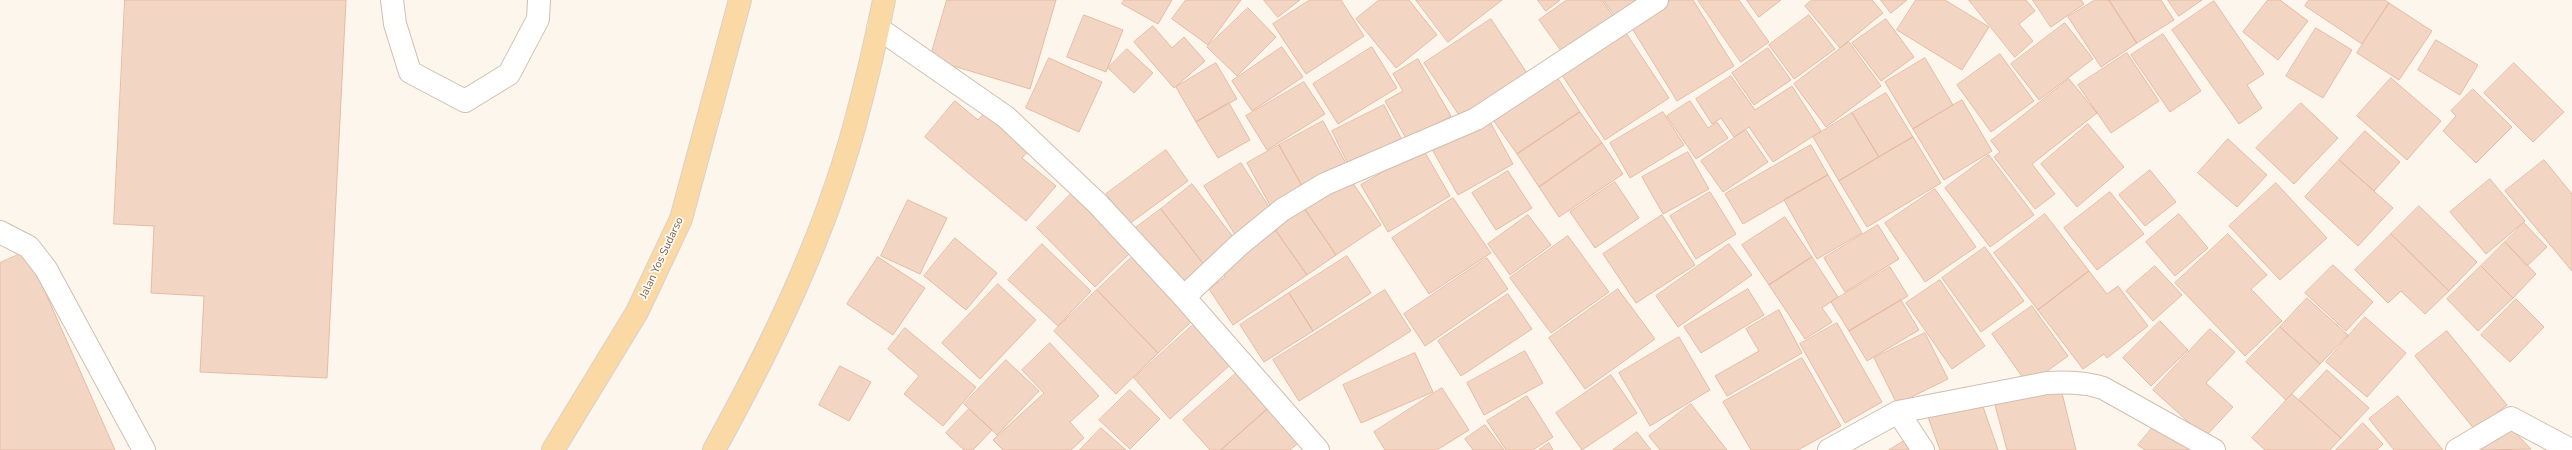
<!DOCTYPE html>
<style>
body{margin:0}
canvas{display:block;background:#fdf6ec}
</style>
<canvas width="2572" height="450"></canvas>
<script>
const context = document.querySelector('canvas').getContext('2d');
context.lineJoin = 'round';
function fill(path, color) { context.fillStyle = color; context.fill(path, 'evenodd'); }
function trace(path, color, width, dash) { context.strokeStyle = color; context.lineWidth = width; context.lineCap = dash ? 'butt' : 'round'; context.setLineDash(dash || []); context.stroke(path); }
function label(font, color, halo, rows, align = 'center') {
  context.font = font + ' "Nunito Sans",sans-serif'; context.lineWidth = 3.5; context.setLineDash([]); context.textBaseline = 'middle'; context.strokeStyle = halo; context.fillStyle = color; for (const [text, x, y, turn = 0] of rows) {
    context.save(); context.translate(x, y); context.rotate((+turn || 0) * Math.PI / 180); context.textAlign = isNaN(turn) ? turn : align; if (halo) context.strokeText(text, 0, 0); context.fillText(text, 0, 0); context.restore();
  }
}
const building = new Path2D(`
 M125 0H346L327 378 200 372 204 296 151 293 154 226 114 224Z
 M947 0H1056L1030 89 930 59Z
 M1124 0H1172L1158 24 1122 4Z
 M1186 0H1241L1208 45 1172 19Z
 M1264 0H1300L1278 17Z
 M1310 0H1341L1364 36 1306 74 1273 24Z
 M1379 0H1409L1437 35 1396 68 1356 19Z
 M1416 0H1502L1448 42Z
 M1538 0H1560L1546 11Z
 M1567 0H1602L1613 16 1562 52 1539 20Z
 M1604 0H1635L1639 6 1619 21Z
 M1671 0H1693L1734 66 1677 101 1630 25Z
 M1698 0H1739L1769 42 1741 62Z
 M1747 0H1781L1759 17Z
 M1812 0H1872L1883 13 1840 48 1805 6Z
 M1881 0H1907L1891 13Z
 M1916 0H1945L1989 27 1962 70 1897 30Z
 M1969 0H2026L2035 11 2019 24 2033 41 2015 57Z
 M2033 0H2081L2084 4 2051 27Z
 M2095 0H2109L2137 43 2101 67 2068 17Z
 M2109 0H2161L2174 20 2137 43Z
 M2168 0H2202L2179 16Z
 M2268 0H2280L2308 21 2278 60 2243 32Z
 M2309 0H2385L2389 3 2362 44 2305 6Z
 M2214 1 2264 74 2247 85 2262 108 2239 124 2172 30Z
 M2389 3 2432 31 2399 80 2357 53Z
 M1248 8 1276 37 1237 76 1207 47Z
 M1084 15 1123 30 1106 72 1067 57Z
 M1809 15 1835 49 1794 79 1769 45Z
 M1491 19 1527 73 1461 118 1424 63Z
 M1886 19 1914 57 1881 81 1852 43Z
 M2065 23 2093 59 2039 100 2011 64Z
 M1153 26 1172 48 1184 37 1205 61 1174 88 1134 42Z
 M2316 28 2352 50 2323 98 2286 76Z
 M1624 30 1669 98 1605 140 1560 72Z
 M2163 34 2201 91 2170 112 2131 55Z
 M2436 40 2478 65 2460 95 2418 70Z
 M1849 42 1881 86 1826 127 1794 84Z
 M1282 47 1303 77 1252 111 1232 81Z
 M1372 47 1397 88 1338 124 1313 84Z
 M1768 48 1791 80 1754 105 1732 73Z
 M1127 49 1153 73 1134 93 1108 68Z
 M2127 53 2159 101 2111 133 2078 85Z
 M2000 54 2034 101 1991 132 1957 85Z
 M1049 58 1102 82 1079 132 1026 108Z
 M1925 58 1953 105 1913 129 1885 82Z
 M1418 59 1451 116 1407 140 1385 101 1403 91 1393 74Z
 M1216 63 1237 99 1196 122 1176 87Z
 M2514 63 2564 112 2533 142 2484 93Z
 M1555 74 1580 112 1517 154 1491 117Z
 M1731 76 1755 110 1792 86 1821 131 1773 162 1749 127 1734 137 1721 118 1712 124 1696 99Z
 M2391 78 2441 121 2407 160 2357 116Z
 M2069 79 2097 113 2032 164 2055 194 2035 209 1994 157 2000 152 1991 141Z
 M1304 82 1325 114 1267 150 1246 116Z
 M2473 89 2512 127 2476 163 2443 131 2456 116 2451 111Z
 M1886 93 1913 137 1879 157 1852 113Z
 M1962 100 1992 151 1944 180 1913 129Z
 M955 101 978 120 988 109 1033 146 1022 158 1056 186 1026 221 925 137Z
 M1690 101 1708 128 1717 122 1728 138 1696 159 1667 116Z
 M1229 103 1250 140 1218 158 1196 122Z
 M2301 103 2338 138 2294 184 2256 148Z
 M1384 105 1402 140 1349 166 1332 131Z
 M1580 112 1602 143 1539 187 1517 154Z
 M1663 112 1684 145 1630 178 1610 143Z
 M1852 113 1879 157 1839 181 1813 137Z
 M1489 120 1513 164 1458 195 1433 151Z
 M1323 121 1348 167 1305 191 1279 145Z
 M2088 124 2124 167 2077 207 2041 164Z
 M1746 130 1768 162 1723 192 1701 161Z
 M2365 131 2400 162 2374 191 2339 160Z
 M1913 137 1941 183 1867 227 1839 181Z
 M2228 139 2267 175 2237 207 2198 173Z
 M1602 143 1623 174 1559 217 1539 187Z
 M1279 145 1305 191 1272 209 1247 163Z
 M1811 145 1828 175 1743 224 1725 194Z
 M1423 149 1450 196 1388 232 1361 185Z
 M1166 150 1188 181 1129 224 1106 194Z
 M1688 152 1709 189 1663 214 1642 177Z
 M1989 155 2034 215 1990 247 1945 188Z
 M2339 160 2393 208 2358 246 2305 197Z
 M2544 160 2572 194V271L2505 191Z
 M1241 163 1273 213 1236 236 1204 186Z
 M2150 170 2176 202 2145 226 2119 195Z
 M1508 171 1532 208 1496 230 1472 193Z
 M1828 175 1862 233 1817 259 1784 200Z
 M1349 177 1381 225 1336 255 1304 208Z
 M2490 179 2525 221 2486 254 2450 212Z
 M1615 182 1639 218 1595 248 1570 212Z
 M2276 183 2327 238 2280 280 2229 226Z
 M1192 184 1237 242 1205 266 1161 209Z
 M1935 189 1976 247 1925 282 1885 223Z
 M1074 191 1132 251 1095 287 1037 228Z
 M1710 192 1736 234 1696 259 1670 216Z
 M2110 192 2144 234 2097 270 2064 228Z
 M1453 198 1491 253 1429 294 1392 238Z
 M908 200 947 218 920 274 881 256Z
 M2419 206 2477 262 2449 291 2391 234Z
 M1304 208 1336 255 1307 275 1274 228Z
 M1161 209 1205 266 1178 287 1134 229Z
 M2045 214 2089 271 2038 310 1994 253Z
 M2179 214 2208 248 2175 276 2146 242Z
 M1528 215 1551 245 1510 275 1488 244Z
 M1662 215 1695 265 1636 303 1603 254Z
 M1785 217 1812 257 1769 285 1742 245Z
 M2524 223 2547 247 2527 266 2505 242Z
 M1878 225 1899 259 1845 292 1824 258Z
 M1274 228 1307 275 1233 325 1209 289 1225 277 1217 266Z
 M2228 234 2267 275 2251 289 2282 321 2245 356 2175 283Z
 M2391 234 2449 291 2425 314 2401 291 2388 303 2355 270Z
 M1568 236 1609 292 1551 333 1510 278Z
 M955 238 997 273 966 310 924 276Z
 M2505 242 2536 274 2513 298 2481 266Z
 M1042 244 1091 291 1058 326 1008 280Z
 M1729 244 1752 275 1678 327 1656 296Z
 M1985 247 2024 301 1981 332 1942 278Z
 M27 251 115 450H0V263Z
 M1347 256 1371 293 1313 331 1289 293Z
 M878 257 925 288 893 335 847 304Z
 M1132 257 1193 320 1158 353 1097 290Z
 M1812 257 1838 297 1822 308 1832 322 1805 339 1769 285Z
 M1487 258 1508 289 1425 346 1404 314Z
 M2333 265 2373 302 2346 331 2305 293Z
 M2155 266 2182 295 2153 321 2126 291Z
 M2481 266 2513 298 2478 331 2447 299Z
 M1890 267 1908 296 1849 331 1831 302Z
 M2089 271 2107 294 2118 286 2148 326 2107 358 2104 354 2083 369 2038 310Z
 M1940 280 1985 346 1952 369 1906 303Z
 M998 284 1036 320 980 379 942 343Z
 M1618 289 1655 339 1585 389 1549 338Z
 M1748 289 1764 315 1701 353 1684 327Z
 M1097 290 1158 353 1116 394 1054 331Z
 M1385 290 1411 331 1299 401 1273 360Z
 M1289 293 1313 331 1264 362 1240 325Z
 M1508 294 1532 329 1461 376 1438 341Z
 M2307 298 2348 335 2320 364 2280 327Z
 M2516 299 2544 327 2510 362 2481 335Z
 M1901 300 1919 330 1867 361 1849 331Z
 M2032 306 2068 356 2028 385 1992 334Z
 M1779 310 1802 353 1727 396 1715 376 1759 351 1746 329Z
 M2365 317 2406 353 2367 397 2326 362Z
 M2160 321 2188 350 2151 386 2123 358Z
 M1837 323 1882 402 1845 423 1800 344Z
 M1193 325 1230 365 1170 419 1134 378Z
 M2280 327 2320 364 2286 400 2246 362Z
 M905 328 976 387 943 426 904 394 919 376 888 349Z
 M2210 329 2235 352 2206 383 2233 407 2205 437 2153 390Z
 M2447 331 2507 405 2475 430 2415 356Z
 M1925 333 1948 379 1897 404 1874 358Z
 M1679 337 1710 390 1650 426 1619 373Z
 M1050 343 1099 396 1070 422 1084 438 1071 450H1003L993 440 1044 393 1022 370Z
 M1525 351 1543 383 1484 415 1467 383Z
 M1415 353 1433 392 1361 423 1343 385Z
 M1802 358 1841 426 1798 450H1751L1723 402Z
 M1006 360 1039 391 997 435 964 404Z
 M840 366 871 382 849 421 819 405Z
 M1241 369 1273 404 1221 450H1210L1183 420Z
 M2327 370 2369 408 2341 438 2299 400Z
 M1611 375 1637 413 1582 450 1556 413Z
 M2060 385 2076 450H2007L1994 401Z
 M1442 388 1469 430 1437 450H1385L1374 432Z
 M1130 390 1160 419 1130 449 1099 420Z
 M2292 394 2341 438 2330 450H2265L2252 438Z
 M1527 396 1553 437 1533 450H1506L1487 421Z
 M2398 396 2443 450H2394L2369 419Z
 M1980 398 1998 450H1940L1928 417Z
 M1273 404 1304 438 1290 450H1221Z
 M1691 404 1727 450H1660L1649 436Z
 M969 409 992 430 973 450H964L946 433Z
 M2158 421 2194 450H2145L2138 445Z
 M2363 423 2383 444 2377 450H2336Z
 M2506 423 2531 449 2480 450Z
 M1485 425 1504 450H1473L1465 439Z
 M1101 428 1126 450H1080Z
 M1637 432 1651 450H1613Z
 M1912 436 1920 450H1889Z
 M1549 443 1553 450H1539Z`);
fill(building, '#f3d5c3');
trace(building, '#e6bba3', 1);
const service = new Path2D(`
 M392 0 395 24 410 72 465 101 509 74 538 19 539 0
 M0 232 29 247 46 269 144 450`);
const minor = new Path2D(`
 M878 28 1006 117 1098 204 1184 297 1318 450
 M1184 297 1239 245 1282 210 1325 184 1476 119 1657 0
 M1898 412 1923 450
 M1829 450 1898 412 2047 383C2067 382 2084 382 2103 388L2214 450
 M2457 450 2511 418 2571 450`);
const primary = new Path2D(`
 M553 450 637 312 681 219 740 0
 M714 450C771 347 824 238 855 124 866 83 876 41 884 0`);
trace(service, '#d1beb0', 24);
trace(minor, '#d1beb0', 24);
trace(primary, '#dad1cd', 24);
trace(service, '#fff', 22);
trace(minor, '#fff', 22);
trace(primary, '#fbd9a5', 22);
label('11px', '#7a5c4d', '#fffaf3', [
 ["Jalan Yos Sudarso",662,258,-65]
]);
</script>
